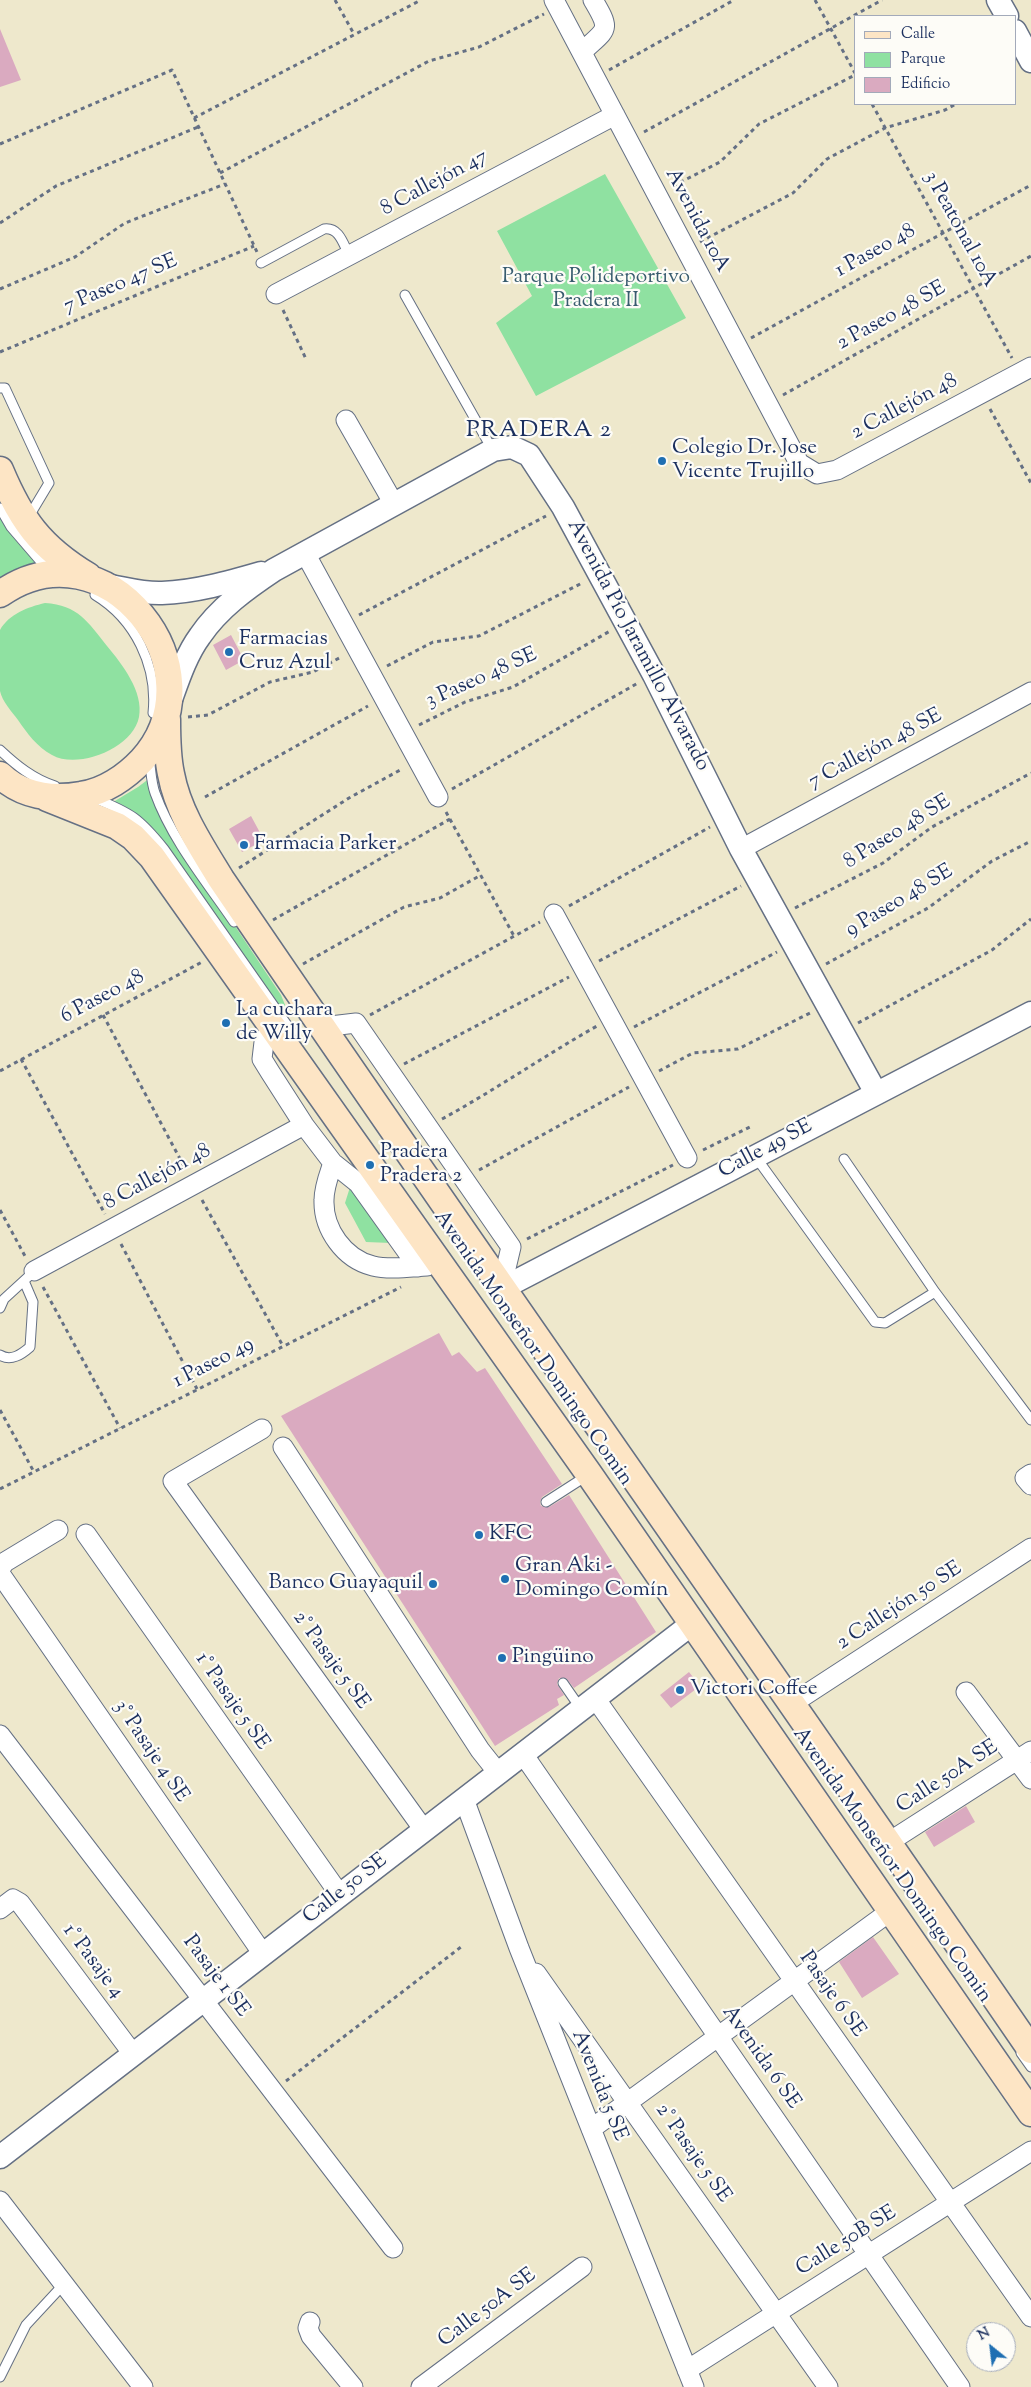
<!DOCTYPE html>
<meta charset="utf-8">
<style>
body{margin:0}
#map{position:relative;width:1031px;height:2387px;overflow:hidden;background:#eee8cc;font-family:"Sorts Mill Goudy",serif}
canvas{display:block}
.legend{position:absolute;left:854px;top:15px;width:162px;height:90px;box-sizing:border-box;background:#fdfcf7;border:1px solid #a3aaba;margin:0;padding:6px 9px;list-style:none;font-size:15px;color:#1b2f5e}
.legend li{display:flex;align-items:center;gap:10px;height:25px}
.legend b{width:25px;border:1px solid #a3aaba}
.north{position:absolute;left:966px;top:2322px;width:50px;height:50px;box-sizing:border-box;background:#fdfcf7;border:1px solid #a3aaba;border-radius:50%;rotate:331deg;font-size:14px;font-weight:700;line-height:20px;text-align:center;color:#1b2f5e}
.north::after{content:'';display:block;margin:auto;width:18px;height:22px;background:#1f6fb2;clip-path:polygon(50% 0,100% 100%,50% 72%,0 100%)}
</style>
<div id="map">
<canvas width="1031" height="2387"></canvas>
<ul class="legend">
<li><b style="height:6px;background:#fde5c5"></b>Calle</li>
<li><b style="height:14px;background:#8fe1a1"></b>Parque</li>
<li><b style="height:14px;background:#daaac0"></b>Edificio</li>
</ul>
<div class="north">N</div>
</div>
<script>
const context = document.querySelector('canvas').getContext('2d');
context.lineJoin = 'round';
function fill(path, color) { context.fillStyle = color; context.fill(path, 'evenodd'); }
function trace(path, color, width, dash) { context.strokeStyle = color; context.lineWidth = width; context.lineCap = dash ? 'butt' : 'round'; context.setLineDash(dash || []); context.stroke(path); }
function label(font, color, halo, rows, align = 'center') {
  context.font = font + ' "Sorts Mill Goudy",serif'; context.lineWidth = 4.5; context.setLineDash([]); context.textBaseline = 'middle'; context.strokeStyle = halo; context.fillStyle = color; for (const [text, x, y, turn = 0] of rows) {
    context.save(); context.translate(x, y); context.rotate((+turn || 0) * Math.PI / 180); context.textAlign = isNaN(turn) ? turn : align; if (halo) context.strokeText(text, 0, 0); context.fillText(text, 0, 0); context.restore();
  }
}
fill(new Path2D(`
 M605 174 686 318 536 396 496 323 532 296 497 231Z
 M0 513 17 542 39 565 24 568 0 580Z
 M45 603C78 605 88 622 107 646 122 664 144 692 139 717 133 748 78 770 52 755 37 747 27 733 18 720 12 712 2 701 0 691 0 676 0 646 0 630 9 614 28 607 45 603Z
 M154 775V796L187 854 281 995 290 1017 273 1004 105 807 138 787Z
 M351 1184 391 1243 366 1242 345 1203Z`), '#8fe1a1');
fill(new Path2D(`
 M0 29 21 80 0 87Z
 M231 635 244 660 226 670 213 645Z
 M251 816 264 840 242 852 229 829Z
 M439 1333 452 1356 459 1352 477 1372 485 1368 562 1484 542 1497 540 1502 541 1506 549 1507 569 1495 656 1632 574 1688 566 1678H559L557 1684 564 1695 557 1699 559 1705 495 1746 281 1416Z
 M689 1672 700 1686 671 1708 660 1695Z
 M966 1806 975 1822 934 1847 925 1832Z
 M873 1937 899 1974 862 1998 839 1962Z`), '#daaac0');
const service = new Path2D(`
 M261 263 324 229C339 227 343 243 349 255
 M405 295 492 449
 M0 388H5L49 483 28 518
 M0 508 11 527 48 570
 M95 595C135 619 158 666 153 713
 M0 750C16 765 33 779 55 786
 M149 758C151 769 151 782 155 793 172 840 206 881 234 922
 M94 798C131 813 139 818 164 849L292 1032
 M755 1156 875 1322 885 1323 935 1292
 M844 1159 935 1292 1031 1420
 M0 1308 4 1299 28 1277
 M0 1355C11 1362 22 1354 30 1347L33 1302 24 1281
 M546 1502 588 1475
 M563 1683 581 1709
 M1021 2053 1031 2067
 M0 2377 26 2325 64 2284`);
const minor = new Path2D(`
 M554 0 799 463 817 474 837 470 1031 367
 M582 52C607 28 612 32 593 0
 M276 294 615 115
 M346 420 394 504
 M305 553 438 797
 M741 849 1031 692
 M554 914 687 1158
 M271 1026 264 1042 262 1059 270 1072 304 1125 333 1163 358 1183 418 1267
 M322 1027 356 1023 511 1247 501 1289
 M333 1163C329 1175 324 1187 324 1200 323 1229 344 1259 373 1266 389 1270 410 1267 427 1266
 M34 1271 304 1125
 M262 1429 173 1481 424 1830
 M283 1447 480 1750 499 1774
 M1031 1474 1025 1478 1031 1485
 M86 1534 340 1895
 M0 1569 5 1562 58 1530
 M0 1570 1 1575 263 1954
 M966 1692 1031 1779
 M595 1698 1031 2317
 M793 1703 1031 1548
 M0 1735 393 2248
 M523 1754 960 2387
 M464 1799 519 1948 694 2387
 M889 1842 1031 1751
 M0 1909 13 1899 20 1903 133 2054
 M536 1973 828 2387
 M591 2129 892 1910
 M0 2201 143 2387
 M310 2322 308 2328 311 2336 353 2387
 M687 2370 1031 2151
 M421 2387 582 2267`);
const tertiary = new Path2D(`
 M998 0 1007 16
 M1015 31 1031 61
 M105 585C124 588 143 594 162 593 195 592 230 582 261 573
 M170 702C178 680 186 655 200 636 219 608 247 588 274 570L493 450 512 447 529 455 563 507 654 675 741 849 876 1093
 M501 1289 1031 1013
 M0 2157 693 1623`);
const secondary = new Path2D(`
 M0 470C21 520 40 547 88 576
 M0 594C106 519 224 670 142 760 126 777 104 792 81 795 52 800 22 796 0 775
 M167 719C167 737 167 756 171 774 178 812 201 846 221 879 488 1272 763 1659 1031 2050
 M47 798 117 826 133 837 152 857 589 1474 1031 2113`);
trace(service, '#657084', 11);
trace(minor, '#657084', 21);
trace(tertiary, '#657084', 25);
trace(secondary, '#657084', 29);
trace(new Path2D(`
 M335 0 354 34
 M815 0 855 73
 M609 70 734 0
 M872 104 1012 358
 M194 118 421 0
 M644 132 882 0
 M0 144 172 70 257 252
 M220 173 429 61 479 47 544 14
 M673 186 720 162 759 124 855 75
 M0 223 56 186 198 127
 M700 242 793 193 827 159 885 128 945 110 956 104
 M0 289 75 257 125 223 225 184
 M283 310 306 359
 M751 338 1031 185
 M0 352 254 246
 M783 395 1031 256
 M990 409 1031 483
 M359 615 546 516
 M387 666 433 642 479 636 582 583
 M188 717 208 715 270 682 313 672 341 657
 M419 725 465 702 513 687 610 631
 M452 789 638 683
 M205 797 368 706
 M446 812 514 936
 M239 868 349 798 402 769
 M569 906 710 827
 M795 908 883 863 932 827 1031 773
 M273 920 450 819
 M599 961 741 886
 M303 964 404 907 440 898 481 875
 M826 964 928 908 992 861 1031 841
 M103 1015 186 1170
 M370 1015 540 922
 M858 1023 992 950 1031 919
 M634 1027 777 952
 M21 1059 105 1214
 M404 1064 569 977
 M0 1071 202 962
 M659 1071 693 1053 738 1049 810 1013
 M442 1119C495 1090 544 1056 597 1026
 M703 1150 752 1126
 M479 1170 629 1087
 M202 1200 283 1346
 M0 1210 25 1256
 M527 1239 673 1165
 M121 1244 197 1389
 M43 1287 120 1428
 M0 1410 34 1472
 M0 1489 401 1287
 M286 2081 461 1947`), '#657084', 3, [4, 4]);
trace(service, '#fff', 9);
trace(minor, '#fff', 19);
trace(tertiary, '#fff', 22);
trace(secondary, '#fde5c5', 26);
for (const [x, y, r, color] of [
 [662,461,5,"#1f6fb2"],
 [229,652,5,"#1f6fb2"],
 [244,845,5,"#1f6fb2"],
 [226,1023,5,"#1f6fb2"],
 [370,1165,5,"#1f6fb2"],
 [479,1535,5,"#1f6fb2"],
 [505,1579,5,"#1f6fb2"],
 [433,1584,5,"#1f6fb2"],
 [502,1658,5,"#1f6fb2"],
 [680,1690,5,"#1f6fb2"]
]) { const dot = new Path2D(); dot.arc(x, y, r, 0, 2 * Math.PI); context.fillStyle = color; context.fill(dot); trace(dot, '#fdfcf7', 2); }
label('21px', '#1b2f5e', '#fdfcf7', [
 ["8 Callejón 47",435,184,-28],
 ["Avenida 10A",696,221,62],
 ["3 Peatonal 10A",959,230,61],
 ["1 Paseo 48",876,252,-29],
 ["7 Paseo 47 SE",121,285,-23],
 ["2 Paseo 48 SE",892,317,-29],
 ["2 Callejón 48",905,408,-28],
 ["Avenida Pío Jaramillo Alvarado",637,646,62],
 ["3 Paseo 48 SE",482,679,-24],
 ["7 Callejón 48 SE",876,750,-28],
 ["8 Paseo 48 SE",898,833,-32],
 ["9 Paseo 48 SE",900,902,-31],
 ["6 Paseo 48",103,998,-28],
 ["Calle 49 SE",766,1150,-28],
 ["8 Callejón 48",158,1178,-28],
 ["Avenida Monseñor Domingo Comin",532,1349,55],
 ["1 Paseo 49",214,1364,-27],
 ["2 Callejón 50 SE",900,1607,-33],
 ["2° Pasaje 5 SE",330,1661,54],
 ["1° Pasaje 5 SE",231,1702,55],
 ["3° Pasaje 4 SE",150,1752,56],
 ["Calle 50A SE",948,1778,-33],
 ["Avenida Monseñor Domingo Comin",891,1866,55],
 ["Calle 50 SE",346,1890,-38],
 ["1° Pasaje 4",92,1962,53],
 ["Pasaje 1 SE",215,1977,53],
 ["Pasaje 6 SE",831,1995,55],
 ["Avenida 6 SE",760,2058,55],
 ["Avenida 5 SE",598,2086,68],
 ["2° Pasaje 5 SE",692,2154,55],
 ["Calle 50B SE",847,2242,-32],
 ["Calle 50A SE",488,2309,-37]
]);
label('21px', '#385c6f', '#fdfcf7', [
 ["Parque Polideportivo",596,278],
 ["Pradera II",596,302]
]);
label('21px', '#1b2f5e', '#fdfcf7', [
 ["Colegio Dr. Jose",672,449],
 ["Vicente Trujillo",672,473],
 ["Farmacias",239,640],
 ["Cruz Azul",239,664],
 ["Farmacia Parker",254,845],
 ["La cuchara",236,1011],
 ["de Willy",236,1035],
 ["Pradera",380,1153],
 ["Pradera 2",380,1177],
 ["KFC",489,1535],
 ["Gran Aki -",515,1567],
 ["Domingo Comín",515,1591],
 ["Banco Guayaquil",423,1584,"right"],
 ["Pingüino",512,1658],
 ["Victori Coffee",690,1690]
], 'left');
context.letterSpacing = '1px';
label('24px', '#1b2f5e', '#fdfcf7', [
 ["PRADERA 2",539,432]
]);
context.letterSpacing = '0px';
</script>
